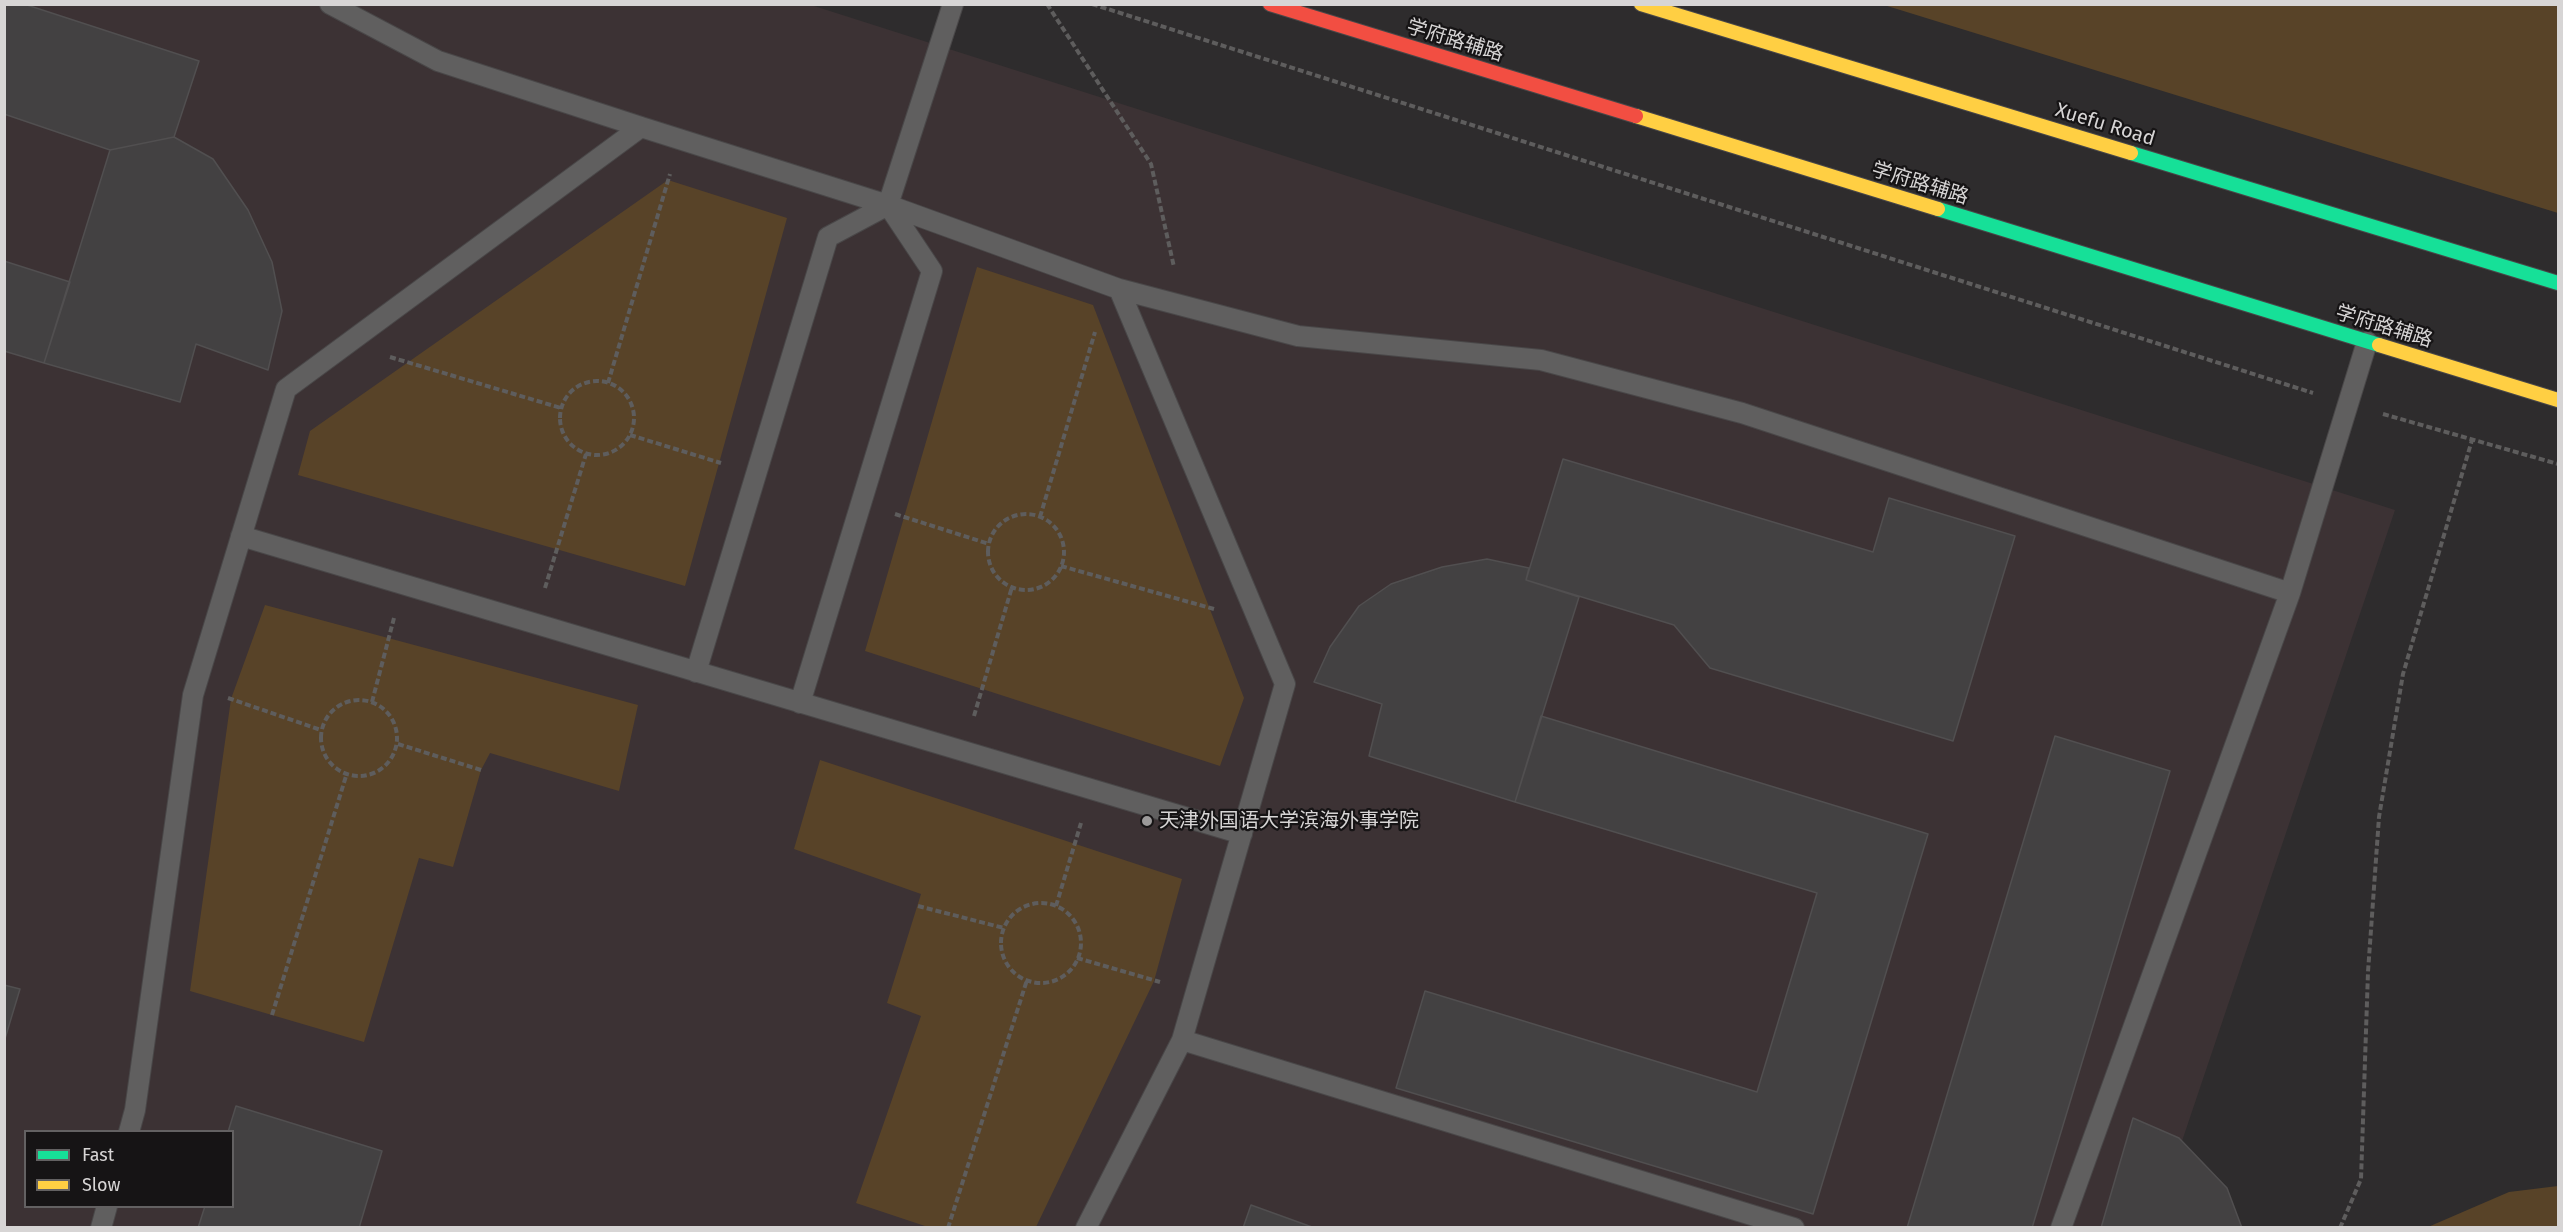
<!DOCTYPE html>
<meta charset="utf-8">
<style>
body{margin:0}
#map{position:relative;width:2563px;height:1232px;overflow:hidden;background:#2e2c2d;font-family:"Fira Sans",sans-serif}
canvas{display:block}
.frame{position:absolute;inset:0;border:6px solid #d7d5d5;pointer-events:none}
.legend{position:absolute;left:24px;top:1130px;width:210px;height:78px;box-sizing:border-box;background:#161415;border:2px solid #636162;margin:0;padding:8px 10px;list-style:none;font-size:18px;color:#d7d5d5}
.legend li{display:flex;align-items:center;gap:12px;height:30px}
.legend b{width:30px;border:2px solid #636162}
</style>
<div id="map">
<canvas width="2563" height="1232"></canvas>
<div class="frame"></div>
<ul class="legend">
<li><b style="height:8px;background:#16e098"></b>Fast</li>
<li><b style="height:8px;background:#ffcf43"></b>Slow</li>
</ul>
</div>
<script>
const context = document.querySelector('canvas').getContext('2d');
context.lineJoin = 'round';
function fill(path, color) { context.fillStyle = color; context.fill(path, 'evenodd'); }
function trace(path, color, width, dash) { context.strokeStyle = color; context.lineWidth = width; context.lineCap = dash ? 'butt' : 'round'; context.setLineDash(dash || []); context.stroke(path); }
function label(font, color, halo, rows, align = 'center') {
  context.font = font + ' "Fira Sans","Noto Sans SC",sans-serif'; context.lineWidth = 4.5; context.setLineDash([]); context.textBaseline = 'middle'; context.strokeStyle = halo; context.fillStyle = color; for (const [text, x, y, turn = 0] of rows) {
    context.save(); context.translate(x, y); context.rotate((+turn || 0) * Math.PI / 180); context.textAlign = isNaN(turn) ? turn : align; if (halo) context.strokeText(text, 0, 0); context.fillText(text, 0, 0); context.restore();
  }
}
fill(new Path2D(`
 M5 5H811L2395 510 2153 1227 5 1228ZM26 1132H232V1206H26Z`), '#3c3234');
fill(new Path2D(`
 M1884 5H2558V213Z
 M668 180 787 218 685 586 298 475 310 431Z
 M977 267 1093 305 1244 698 1220 766 865 651Z
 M265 605 638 705 619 791 490 753 481 770 453 867 419 858 364 1042 190 991 231 699Z
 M820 760 1182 879 1154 981 1036 1227H928L856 1203 921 1016 887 1003 921 894 794 849Z
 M2558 1186V1227H2428L2509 1192Z`), '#584328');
const building = new Path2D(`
 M4 4H24L199 61 174 137 110 150 4 114Z
 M174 137 213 159 248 210 272 262 282 311 268 370 196 344 180 402 44 363 110 150Z
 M4 261 70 282 44 363 4 351Z
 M1563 459 1873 552 1889 498 2015 536 1953 741 1710 668 1674 625 1526 580Z
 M1487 559 1529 568 1526 580 1579 597 1515 802 1369 756 1382 704 1314 682 1330 647 1359 606 1391 584 1442 567Z
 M1541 716 1928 834 1813 1214 1396 1088 1425 991 1757 1092 1817 893 1515 802Z
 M2055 736 2170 771 2032 1228H1907Z
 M4 985 20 989 4 1042Z
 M236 1106 382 1151 359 1228H198L205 1206H232V1132H228Z
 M2133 1118 2179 1138 2227 1188 2242 1228H2101Z
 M1251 1205 1312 1227V1228H1243Z`);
fill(building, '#434142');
trace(building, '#514f50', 1.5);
const lane = new Path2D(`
 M330 4 438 61 641 127
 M1119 289 1298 336 1541 360 1742 413 2290 593
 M241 536 1242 834
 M696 672 828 237 888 205 953 4
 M800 703 932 271 888 205
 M1182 1040 1794 1228
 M129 1132 135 1110 193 695 286 389 641 127 888 205 1119 289 1285 684 1182 1040 1086 1228
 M101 1228 107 1206
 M2061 1228 2290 593 2367 342`);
const fast = new Path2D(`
 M2131 153 2558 283
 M1938 209 2379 345`);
const slow = new Path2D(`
 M1641 4 2131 153
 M1636 116 1938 209
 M2379 345 2558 400`);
const jam = new Path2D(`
 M1270 4 1636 116`);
trace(lane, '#494748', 22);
trace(fast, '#494748', 16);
trace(slow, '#494748', 16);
trace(jam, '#494748', 16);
trace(new Path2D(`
 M1047 4 1151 164 1174 267
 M1092 4 2313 393
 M390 357 561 408
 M560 418a37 37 0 1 1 74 0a37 37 0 1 1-74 0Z
 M608 383 670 174
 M2383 414 2558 464
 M630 435 721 463
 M895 514 989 544
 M988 552a38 38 0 1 1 76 0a38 38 0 1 1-76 0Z
 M1040 517 1095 332
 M1061 566 1214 609
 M545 588 586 454
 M228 698 321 730
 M321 738a38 38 0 1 1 76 0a38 38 0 1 1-76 0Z
 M372 702 394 618
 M974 716 1012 587
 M398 744 481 770
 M1001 943a40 40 0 1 1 80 0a40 40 0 1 1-80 0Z
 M918 906 1004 928
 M1056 906 1081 823
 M1077 958 1160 982
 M272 1015 347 773
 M948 1228 1027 980
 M2340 1228 2361 1179 2368 972 2379 817 2403 674 2472 440`), '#5e5d5d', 4, [6, 3]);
trace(lane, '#605f5f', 20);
trace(fast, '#16e098', 14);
trace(slow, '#ffcf43', 14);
trace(jam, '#f24e42', 14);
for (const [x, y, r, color] of [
 [1147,821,6,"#9c9a9a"]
]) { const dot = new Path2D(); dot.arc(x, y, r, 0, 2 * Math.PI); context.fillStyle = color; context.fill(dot); trace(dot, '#161415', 2); }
label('20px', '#d7d5d5', '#161415', [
 ["学府路辅路",1455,41,17],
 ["Xuefu Road",2105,125,17],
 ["学府路辅路",1920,184,17],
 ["学府路辅路",2384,327,17]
]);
label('20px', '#d7d5d5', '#161415', [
 ["天津外国语大学滨海外事学院",1159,821]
], 'left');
</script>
